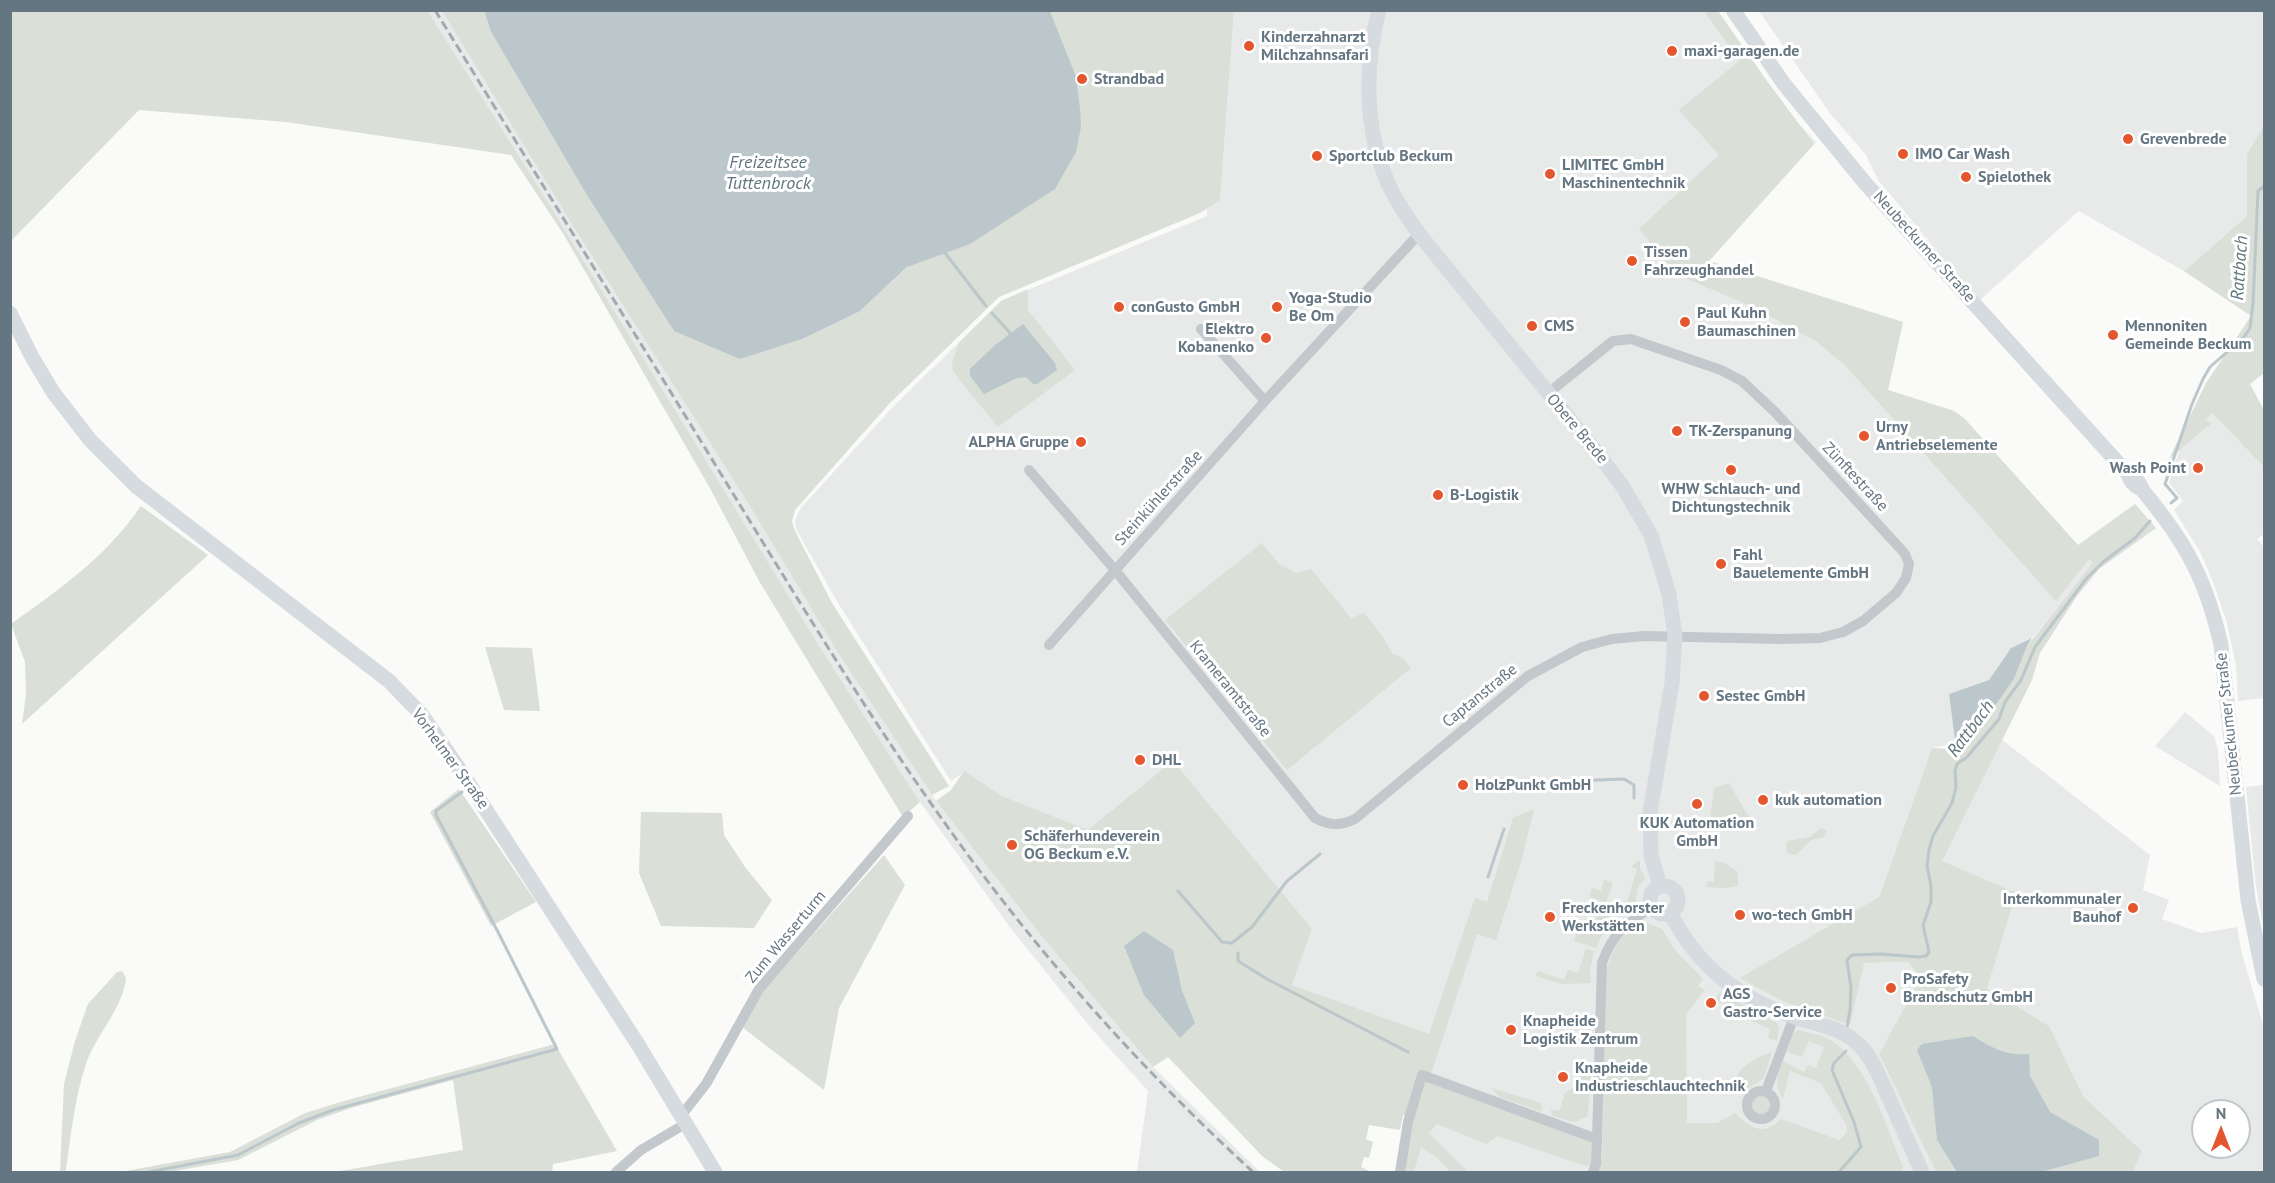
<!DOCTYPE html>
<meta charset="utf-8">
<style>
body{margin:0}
#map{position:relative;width:2275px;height:1183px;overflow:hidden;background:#fafaf8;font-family:"PT Sans",sans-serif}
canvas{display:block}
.frame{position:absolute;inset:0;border:12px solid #657683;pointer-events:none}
.north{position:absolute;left:2191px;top:1099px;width:60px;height:60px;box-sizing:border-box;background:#fff;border:2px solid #c1c8cd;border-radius:50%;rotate:0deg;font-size:16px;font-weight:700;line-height:24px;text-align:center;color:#657683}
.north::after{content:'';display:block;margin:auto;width:21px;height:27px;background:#e4572e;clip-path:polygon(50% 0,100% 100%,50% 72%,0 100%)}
</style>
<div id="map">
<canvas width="2275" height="1183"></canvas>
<div class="frame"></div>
<div class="north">N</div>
</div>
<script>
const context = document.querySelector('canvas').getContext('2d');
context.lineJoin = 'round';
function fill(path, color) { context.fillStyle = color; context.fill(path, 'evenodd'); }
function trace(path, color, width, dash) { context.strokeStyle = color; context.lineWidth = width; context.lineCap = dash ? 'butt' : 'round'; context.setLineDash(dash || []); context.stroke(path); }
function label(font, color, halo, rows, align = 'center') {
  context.font = font + ' "PT Sans",sans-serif'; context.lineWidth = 6; context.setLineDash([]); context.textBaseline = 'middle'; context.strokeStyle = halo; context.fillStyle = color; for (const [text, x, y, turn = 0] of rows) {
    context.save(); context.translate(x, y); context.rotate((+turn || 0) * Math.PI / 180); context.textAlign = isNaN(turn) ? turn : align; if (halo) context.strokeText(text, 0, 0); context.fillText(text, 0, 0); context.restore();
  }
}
fill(new Path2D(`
 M428 11H442L576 231 748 503 838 653 936 801 1047 943 1153 1067 1260 1172H1137L1148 1091 1091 1028 1009 926 920 802 823 652 549 204Z
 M1234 11H1704L1736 57 1816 142 1709 261 1903 322 1888 390 1954 411 2094 564 2032 638 2011 648 1989 680 1949 694 1956 743 1932 748 1879 897 1810 939 1864 963 1908 962 1921 977 1879 1054 1936 1172H1414L1421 1146 1416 1119 1486 903 1475 899 1430 1035 1292 985 1312 929 1290 904 1088 830 1000 795 964 772 951 781 838 603 796 529 795 520 800 509 892 408 1001 301 1207 216V209L1220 201Z
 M1759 11H2264V125L2247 154V216L2184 271 2079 211 1979 301 1878 180 1866 155 1829 112Z
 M2212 413 2264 467V534L2257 539 2264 547V698L2238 701 2236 665 2227 623 2212 579 2199 550 2174 510 2183 501 2169 483 2179 451 2211 424 2206 419Z
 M2185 712 2214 736 2218 750 2220 786 2155 746Z
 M2001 739 2150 855 2143 890 2169 900 2162 919 2201 933 2237 927 2242 954 2264 1028V1172H2133L2142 1151 2084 1097 2049 1026 1987 988 1941 862ZM2203 1111H2239V1147H2203Z
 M2264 785V931L2256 887 2246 787Z`), '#e8e9e9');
fill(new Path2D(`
 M11 11H428L549 204 823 652 920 802 903 817 759 581 711 490 564 235 511 155 286 122 139 110 11 241Z
 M442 11H484L491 32 588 197 674 331 860 311 1080 107 1076 76 1050 11H1234L1220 201 1200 213 999 297 889 404 795 510 792 522 795 531 832 603 949 786 932 795 838 653 748 503 576 231Z
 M1704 11H1718L1767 81 1814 144 1709 261 1903 322 1888 390 1954 411 1964 418 2078 545 2135 504 2156 528 2099 569 2077 596 2040 653 2032 680 1942 861 2016 893 1987 988 2049 1026 2084 1097 2142 1151 2133 1172H1936L1879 1054 1921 977 1908 962 1864 963 1850 1025 1785 1002 1740 978 1879 897 1932 748 1952 749 1956 743 1955 740 1981 726 2014 679 2027 646 2093 563 2089 559 2056 601 1845 365 1817 342 1753 307 1676 274 1639 229 1719 155 1679 110 1739 61Z
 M2264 125V373L2250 384 2264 410V467L2212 413 2206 419 2211 424 2169 459 2206 383 2251 316 2184 271 2247 216V154Z
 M1028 289V310L1075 370 998 427 958 378 953 370 952 363 959 343 1001 301Z
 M141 506 208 555 22 724 26 694 25 662 11 624C61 588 105 558 141 506Z
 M1262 543 1279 564 1297 573 1311 569 1351 618 1364 613 1383 637 1393 654 1403 658 1411 668 1287 770 1165 620Z
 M485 647 532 648 540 711 504 710Z
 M1173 761 1312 929 1292 985 1429 1034 1475 898 1487 902 1513 818 1534 809 1521 862 1496 940 1477 934 1428 1083 1597 1139 1596 1164 1585 1166 1498 1136 1486 1144 1437 1124 1429 1133 1468 1172H1451L1436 1157 1421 1147 1414 1172H1402L1414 1118 1403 1115 1400 1130 1369 1125 1366 1139 1373 1142 1369 1158 1364 1157 1361 1167 1372 1172H1284L1262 1156 1168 1057 1153 1067 1047 943 936 801 951 790 964 771 1000 795 1088 830Z
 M1729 783 1757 831 1709 825 1714 788Z
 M459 789 536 902 491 926 430 812Z
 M641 812 722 813 724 835 745 867 772 900 754 928 661 926 639 873Z
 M1821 828 1827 830 1824 837 1811 840 1797 854C1791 856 1786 853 1786 846L1788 841 1810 837Z
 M884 855 905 885 839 1008 824 1090 742 1027 762 992Z
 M1637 861H1640V869L1645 878 1638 888 1635 906 1620 916 1619 907 1625 909 1637 869 1631 867Z
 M1715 861 1725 863 1738 872V886L1726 888 1706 887 1708 881 1714 882Z
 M1604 880 1613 883 1606 903 1589 897 1592 888 1601 891Z
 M1599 910 1609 911 1610 924 1604 931 1596 948 1574 941 1579 924 1593 927Z
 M1641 920 1662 929 1675 950 1703 979 1698 986 1705 990 1686 1014 1687 1123H1717L1735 1113C1750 1127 1762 1138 1781 1119L1839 1140 1847 1132V1126L1821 1083 1790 1071 1783 1099C1774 1084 1777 1077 1783 1061L1804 1072 1808 1065 1816 1068 1824 1047 1809 1041 1802 1057 1787 1052 1793 1033 1798 1030C1808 1033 1821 1034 1830 1040 1867 1061 1887 1129 1903 1167L1902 1172H1598L1602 1159 1607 969C1615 945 1619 936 1641 920Z
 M1586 949 1594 951 1590 970 1591 983 1562 984 1536 976 1538 971 1564 980 1568 970 1578 973Z
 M122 971 126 978C123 1007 98 1033 87 1061 75 1095 71 1134 66 1170L60 1172 64 1084 75 1041 88 1004 117 972Z
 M1720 992 1777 1023 1779 1028 1777 1041 1768 1038 1770 1029 1729 1011 1730 1009 1715 998Z
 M555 1044 617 1151 553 1164 552 1172H334L463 1150 453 1080 354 1107 317 1120 238 1160 169 1172H120L230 1152 305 1113 344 1101Z
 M1772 1052 1764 1078 1741 1093C1724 1071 1756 1058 1772 1052Z
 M1579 1076H1590L1589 1107 1587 1117 1574 1122 1552 1116 1551 1109 1559 1111 1564 1097 1563 1094 1581 1083Z
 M1492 1088 1541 1103 1542 1112 1499 1097Z
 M1752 1105a9 9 0 1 1 18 0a9 9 0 1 1-18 0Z`), '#dadfd7');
fill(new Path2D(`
 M484 11H1050L1076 76 1080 107 1081 127 1076 152 1055 189 970 244 907 267 860 311 802 339 740 359 674 331 588 197 491 32Z
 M1023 324 1055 363 1057 370 1037 384H1033L1026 377 1017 378 984 394 970 376V369L995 345Z
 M2032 638 2027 646 2014 679 1981 726 1955 740 1949 694 1989 680 2011 648Z
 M1144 931 1173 950 1182 991 1195 1023 1180 1038 1144 995 1124 946Z
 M1973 1036C1992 1048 2006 1056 2029 1054L2030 1076 2050 1112 2099 1140V1156L2041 1172H1957L1937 1140 1932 1087 1917 1050 1922 1044Z`), '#bbc7cb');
trace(new Path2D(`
 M945 253 986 306
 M992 313 1010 333
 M2171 503 2177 498 2165 484 2192 404 2203 379 2210 367 2244 337 2250 328 2253 303 2258 191 2264 186
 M1568 786 1571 781 1624 779 1634 785V798
 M1488 877 1504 829
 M1178 891 1222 942 1232 943 1252 927 1287 881 1320 854
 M1238 953V961L1267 979 1408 1052
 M1847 1027 1850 1010 1851 988 1847 960 1852 955 1881 954 1919 957 1926 956 1929 952 1923 925 1931 902V886L1927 866 1929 850 1933 836 1952 803 1956 787 1955 771 1957 764 1967 757 1999 719 2005 702 2021 680 2035 647 2086 579 2103 562 2135 538 2150 521
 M149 1172 238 1155 299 1123 333 1110 557 1049 498 932 436 815V811L462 792
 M1839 1172 1861 1147 1854 1122 1832 1070 1834 1063 1846 1051`), '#bbc7cb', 3);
trace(new Path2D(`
 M1201 329 1265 401
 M1029 470 1115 570 1315 818C1330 826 1340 826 1355 819L1528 676 1582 647 1612 639 1644 636 1781 639 1820 638 1843 632 1863 621 1896 593 1906 578 1909 564 1905 554 1897 545 1775 412 1742 381 1721 370 1631 339 1613 341 1547 394
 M1049 645 1265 401 1419 234
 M1747 1105a14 14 0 1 1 28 0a14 14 0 1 1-28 0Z
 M1766 1091 1794 1017
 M681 1116 706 1084 759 989 908 816
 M616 1172 641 1150 685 1124
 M1400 1172 1408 1122 1422 1075 1597 1139
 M1593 1172 1596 1164 1597 1139 1602 963C1613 932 1625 925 1652 907`), '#c3c8cc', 10);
trace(new Path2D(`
 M1379 10C1363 73 1364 141 1396 199 1403 211 1411 222 1419 234L1602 459 1623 487 1651 535 1669 594 1675 636 1672 683 1650 812 1651 855 1660 886
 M1733 10 1784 84 1865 183 2128 474C2130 482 2134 486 2141 489
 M10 313 32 357 53 392 90 440 136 486 389 681 422 715 464 776 639 1046 715 1172
 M2137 480C2140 484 2141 488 2144 492 2186 543 2206 579 2221 645L2248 900 2264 979
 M1650 900a14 14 0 1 1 28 0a14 14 0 1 1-28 0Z
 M1670 912C1696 965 1739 999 1795 1017 1816 1024 1840 1027 1857 1043 1873 1057 1880 1079 1889 1098 1900 1123 1911 1148 1922 1172`), '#d6dbdf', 15);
trace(new Path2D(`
 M435 10C530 165 626 319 721 474 791 588 860 703 937 812 1029 943 1136 1065 1253 1172`), '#a2aab0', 3, [9, 4.5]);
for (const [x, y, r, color] of [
 [1249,46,6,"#e4572e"],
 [1672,51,6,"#e4572e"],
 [1082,79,6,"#e4572e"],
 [2128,139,6,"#e4572e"],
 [1903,154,6,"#e4572e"],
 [1317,156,6,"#e4572e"],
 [1550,174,6,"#e4572e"],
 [1966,177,6,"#e4572e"],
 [1632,261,6,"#e4572e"],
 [1119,307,6,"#e4572e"],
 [1277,307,6,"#e4572e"],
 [1685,322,6,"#e4572e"],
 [1532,326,6,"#e4572e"],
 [2113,335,6,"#e4572e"],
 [1266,338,6,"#e4572e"],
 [1677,431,6,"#e4572e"],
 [1864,436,6,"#e4572e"],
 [1081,442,6,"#e4572e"],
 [2198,468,6,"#e4572e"],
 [1731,470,6,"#e4572e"],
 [1438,495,6,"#e4572e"],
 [1721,564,6,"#e4572e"],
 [1704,696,6,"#e4572e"],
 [1140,760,6,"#e4572e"],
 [1463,785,6,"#e4572e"],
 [1763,800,6,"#e4572e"],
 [1697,804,6,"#e4572e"],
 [1012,845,6,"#e4572e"],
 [2133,908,6,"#e4572e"],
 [1740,915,6,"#e4572e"],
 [1550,917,6,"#e4572e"],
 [1891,988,6,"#e4572e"],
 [1711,1003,6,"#e4572e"],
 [1511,1030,6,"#e4572e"],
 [1563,1077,6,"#e4572e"]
]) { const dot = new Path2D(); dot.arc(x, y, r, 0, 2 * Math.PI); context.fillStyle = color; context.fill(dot); trace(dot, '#fff', 2); }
label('bold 16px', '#657683', '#fff', [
 ["Kinderzahnarzt",1261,37],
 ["Milchzahnsafari",1261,55],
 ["maxi-garagen.de",1684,51],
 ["Strandbad",1094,79],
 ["Grevenbrede",2140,139],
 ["IMO Car Wash",1915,154],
 ["Sportclub Beckum",1329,156],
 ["LIMITEC GmbH",1562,165],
 ["Maschinentechnik",1562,183],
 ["Spielothek",1978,177],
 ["Tissen",1644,252],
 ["Fahrzeughandel",1644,270],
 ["Yoga-Studio",1289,298],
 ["Be Om",1289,316],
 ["conGusto GmbH",1131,307],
 ["Paul Kuhn",1697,313],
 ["Baumaschinen",1697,331],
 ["CMS",1544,326],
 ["Mennoniten",2125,326],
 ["Gemeinde Beckum",2125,344],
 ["Elektro",1254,329,"right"],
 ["Kobanenko",1254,347,"right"],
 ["Urny",1876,427],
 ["Antriebselemente",1876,445],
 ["TK-Zerspanung",1689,431],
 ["ALPHA Gruppe",1069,442,"right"],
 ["Wash Point",2186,468,"right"],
 ["WHW Schlauch- und",1731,489,"center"],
 ["Dichtungstechnik",1731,507,"center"],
 ["B-Logistik",1450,495],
 ["Fahl",1733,555],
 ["Bauelemente GmbH",1733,573],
 ["Sestec GmbH",1716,696],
 ["DHL",1152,760],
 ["HolzPunkt GmbH",1475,785],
 ["kuk automation",1775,800],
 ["KUK Automation",1697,823,"center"],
 ["GmbH",1697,841,"center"],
 ["Schäferhundeverein",1024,836],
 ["OG Beckum e.V.",1024,854],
 ["Interkommunaler",2121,899,"right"],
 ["Bauhof",2121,917,"right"],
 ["Freckenhorster",1562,908],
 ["Werkstätten",1562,926],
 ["wo-tech GmbH",1752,915],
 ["ProSafety",1903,979],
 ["Brandschutz GmbH",1903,997],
 ["AGS",1723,994],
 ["Gastro-Service",1723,1012],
 ["Knapheide",1523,1021],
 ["Logistik Zentrum",1523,1039],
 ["Knapheide",1575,1068],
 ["Industrieschlauchtechnik",1575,1086]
], 'left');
label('16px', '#657683', '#fff', [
 ["Neubeckumer Straße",1924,247,48],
 ["Obere Brede",1577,429,50],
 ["Zünftestraße",1855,477,47],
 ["Steinkühlerstraße",1159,498,-48],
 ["Krameramtstraße",1230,689,51],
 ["Captanstraße",1480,696,-39],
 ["Neubeckumer Straße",2229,724,-96],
 ["Vorhelmer Straße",450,759,54],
 ["Zum Wasserturm",786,937,-50]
]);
label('italic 18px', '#60757c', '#fff', [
 ["Freizeitsee",768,163],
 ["Tuttenbrock",768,184],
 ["Rattbach",2240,268,-86],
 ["Rattbach",1971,729,-53]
]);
</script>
